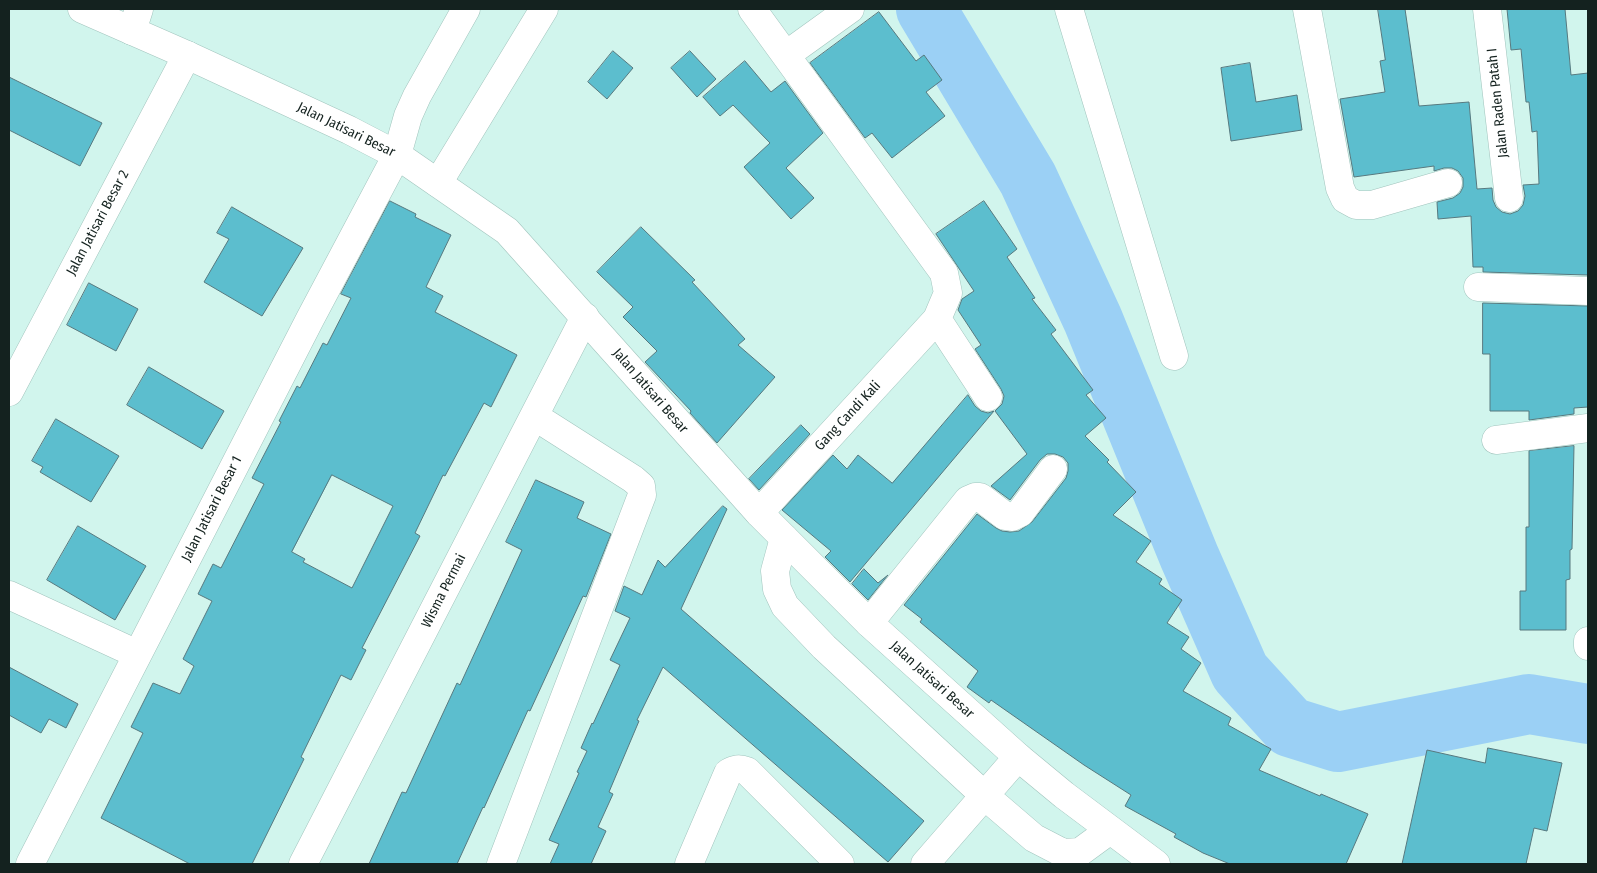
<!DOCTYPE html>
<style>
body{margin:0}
#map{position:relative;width:1597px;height:873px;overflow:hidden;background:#d1f5ed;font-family:"Fira Sans Condensed",sans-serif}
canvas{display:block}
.frame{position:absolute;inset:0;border:10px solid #14221f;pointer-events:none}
</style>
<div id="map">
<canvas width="1597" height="873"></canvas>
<div class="frame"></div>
</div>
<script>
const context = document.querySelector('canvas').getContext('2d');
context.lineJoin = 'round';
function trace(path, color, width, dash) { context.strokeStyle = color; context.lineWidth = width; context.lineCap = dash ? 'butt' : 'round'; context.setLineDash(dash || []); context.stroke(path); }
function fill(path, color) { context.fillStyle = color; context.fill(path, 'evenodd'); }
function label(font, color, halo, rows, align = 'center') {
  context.font = font + ' "Fira Sans Condensed",sans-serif'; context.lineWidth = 4; context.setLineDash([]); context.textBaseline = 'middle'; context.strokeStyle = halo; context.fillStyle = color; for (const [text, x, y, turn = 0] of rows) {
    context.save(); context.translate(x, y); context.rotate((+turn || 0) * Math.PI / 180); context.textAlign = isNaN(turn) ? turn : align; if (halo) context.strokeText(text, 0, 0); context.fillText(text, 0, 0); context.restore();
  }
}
trace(new Path2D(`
 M926 9 1028 179 1093 320 1189 556 1240 672 1290 727 1338 742 1529 704 1588 714`), '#9bd0f5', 60);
const building = new Path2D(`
 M1378 9H1405L1419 106 1469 102 1477 189 1492 188 1493 200 1496 207 1502 212 1510 214 1518 211 1523 205 1525 196 1523 185 1539 184 1537 131 1532 132 1529 102H1526L1521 49 1511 50 1507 9H1565L1571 75 1588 73V275L1483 272V267H1473L1471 216 1438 219 1437 202 1453 198 1460 193 1463 187V178L1458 171 1452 168H1444L1434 171V166L1354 177 1340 99 1385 92 1380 61 1385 60Z
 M879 12 916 61 924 55 942 80 926 92 945 116 892 158 872 133 865 138 810 63Z
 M613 51 633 68 607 99 588 82Z
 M690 51 716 79 697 97 671 68Z
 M745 61 771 92 785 81 823 133 786 168 814 198 791 219 744 167 770 143 733 105 720 116 703 97Z
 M1250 63 1256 102 1297 95 1302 130 1231 141 1221 68Z
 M9 77 102 123 80 166 9 130Z
 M390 201 416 214 415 217 451 235 426 287 443 296 435 312 517 355 491 407 484 403 445 476 443 475 415 533 420 536 362 648 366 650 351 680 341 675 301 757 304 759 252 864H190L101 818 143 733 131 727 153 683 180 694 194 666 183 659 212 601 198 594 213 564 221 568 264 484 252 478 281 422 279 421 297 386 300 388 323 343 327 345 351 298 341 294ZM332 475 393 506 352 588 303 562 305 559 292 552Z
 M984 201 1017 249 1007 257 1035 298 1032 299 1056 330 1051 334 1093 390 1086 395 1106 418 1085 436 1109 460 1107 462 1136 492 1113 515 1151 541 1136 562 1162 579 1159 584 1182 600 1167 623 1189 637 1181 649 1201 663 1183 691 1231 718 1228 725 1271 749 1259 770 1320 796 1321 794 1368 814 1346 864H1230L1203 853 1174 837 1176 834 1125 806 1131 795 1084 765 991 700 989 703 967 687 978 671 920 622 922 619 904 605 977 514 996 528 1002 531 1010 532 1019 531 1032 522 1066 478 1068 471V463L1063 457 1055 454H1047L1040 460 1010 500 991 486 1027 454 995 411 1002 404 1004 396 1001 389 975 349 981 345 958 310 962 299 974 291 936 234Z
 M232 207 303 248 262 316 204 282 229 239 217 233Z
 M641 227 695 280 692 282 745 339 738 345 775 377 717 443 690 413 691 411 645 362 657 351 623 317 633 307 597 272Z
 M89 283 138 309 116 351 67 325Z
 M1483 303 1588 306V407L1574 408V414L1529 420V411H1490V354H1483Z
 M149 367 224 411 202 449 127 405Z
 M968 395 975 406 981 411 988 413 994 411 850 582 825 557 831 551 782 510 833 455 847 469 858 455 892 483Z
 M56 419 119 456 91 502 40 472 43 467 32 461Z
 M801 425 810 434 759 490 749 479Z
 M1574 446 1572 549 1570 550V579L1566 580V630H1520V591H1526V527H1529V451Z
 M536 480 584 502 577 518 611 534 586 597 583 596 530 711 528 710 484 808 483 807 457 864H369L402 792 406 793 457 683 460 685 522 550 506 542Z
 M723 506 727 509 681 609 924 821 888 862 663 667 637 720 639 721 609 792 613 794 598 827 606 831 591 864H550L559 844 549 840 579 773 577 772 587 751 581 748 592 723 593 724 620 665 610 660 630 618 615 611 624 586 642 595 658 560 665 567Z
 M78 526 146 566 115 620 47 580Z
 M864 569 878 583 888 575 868 600 852 584Z
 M9 667 78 704 66 728 49 719 41 733 9 715Z
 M1488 748 1562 763 1547 831 1534 828 1526 864H1402L1427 750 1485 763Z`);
fill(building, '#5cbece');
trace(building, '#57797f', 1);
const street = new Path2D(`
 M752 9 944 273 948 293 937 319 988 397
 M1069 9 1174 356
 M1307 9 1340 188 1345 199 1356 205H1372L1448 183
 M1487 9 1509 198
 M132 31 139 9
 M786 55 850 9
 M438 183 544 9
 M1478 287 1588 291
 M9 392 187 55
 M1496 440 1588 428
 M759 513 937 319
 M784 538 775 571 777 589 785 606 824 647 985 796 1034 838 1063 853 1080 852 1110 830
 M9 595 137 654
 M869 623 968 500 975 497H980L1005 516 1012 517 1020 513 1053 469
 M1588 641V646
 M30 864 310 319 397 155 408 116 417 96 466 9
 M303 864 585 317
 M501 864 642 495 641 486 633 479 534 416
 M689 864 728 773C735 769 739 768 747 771L840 864
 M925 864 1018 757`);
const secondary = new Path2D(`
 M82 9 187 55 349 130 397 155 507 231 759 513 869 623 1018 757 1064 795 1156 864`);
trace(street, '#a1c4bd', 29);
trace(secondary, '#a1c4bd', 29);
trace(street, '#fff', 28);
trace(secondary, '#fff', 28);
label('14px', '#14221f', '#fff', [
 ["Jalan Raden Patah I",1498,103,-96],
 ["Jalan Jatisari Besar",346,130,26],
 ["Jalan Jatisari Besar 2",98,223,-62],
 ["Jalan Jatisari Besar",650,391,49],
 ["Gang Candi Kali",848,416,-47],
 ["Jalan Jatisari Besar 1",212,509,-63],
 ["Wisma Permai",444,591,-63],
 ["Jalan Jatisari Besar",932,680,42]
]);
</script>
